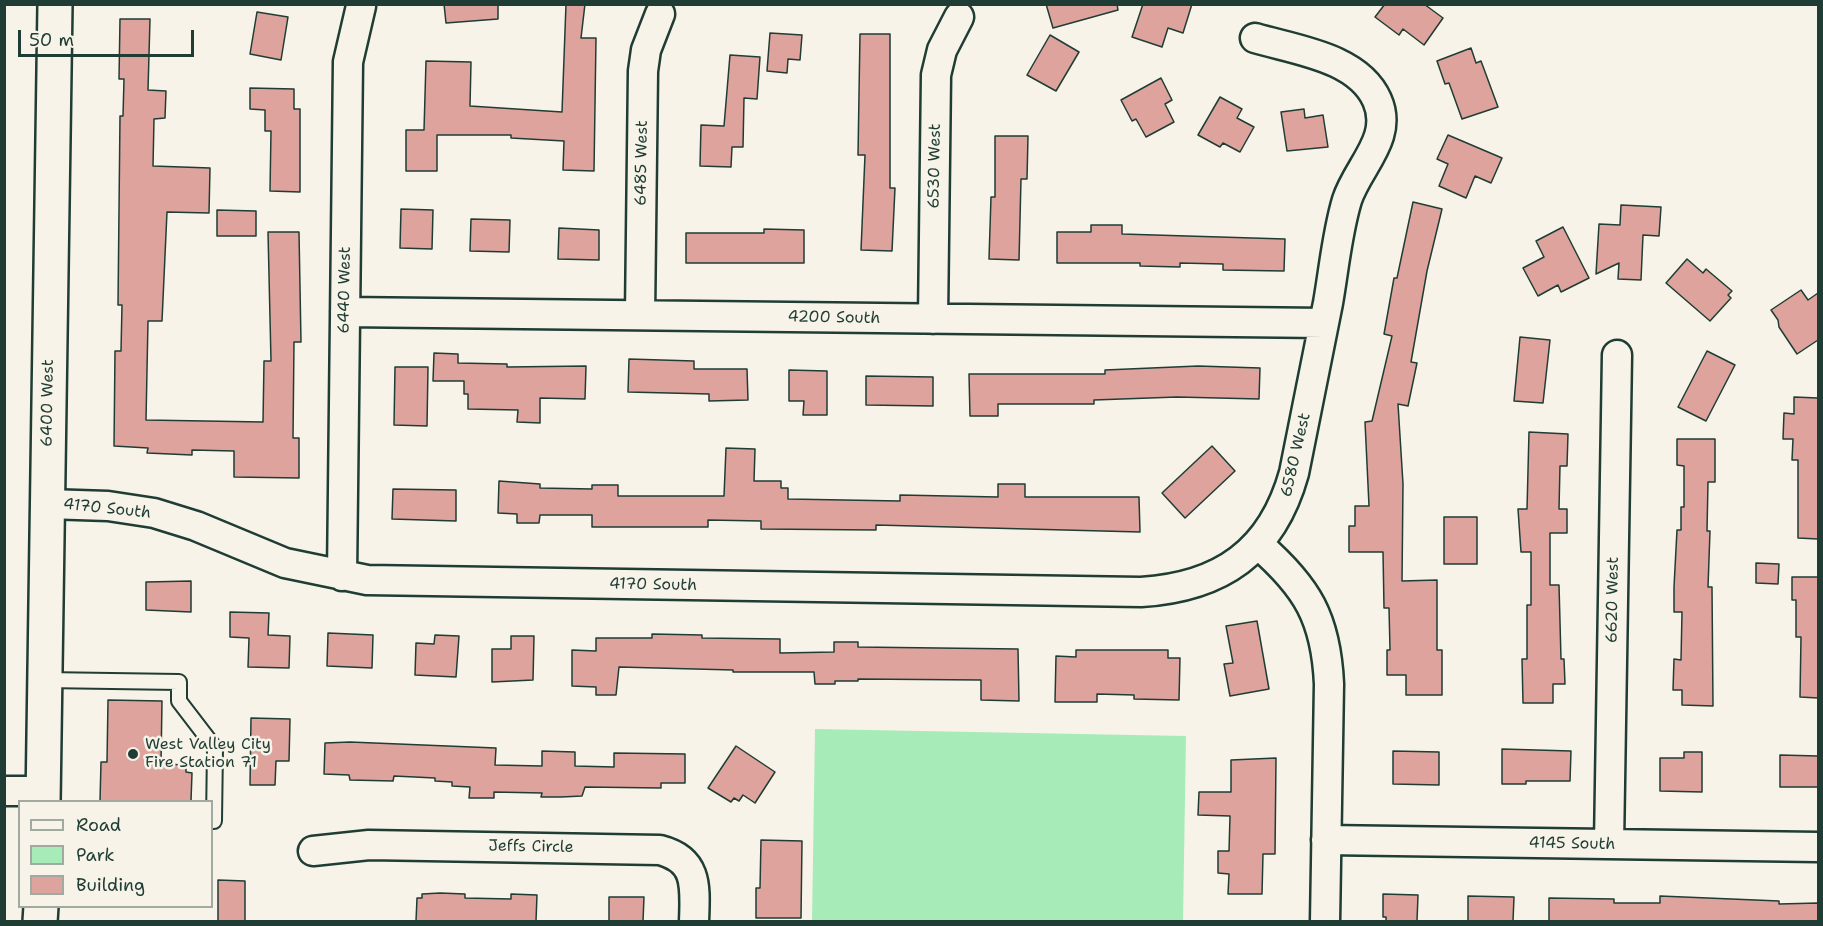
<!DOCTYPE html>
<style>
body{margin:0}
#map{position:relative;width:1823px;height:926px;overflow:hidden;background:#f7f3e8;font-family:"Shantell Sans",sans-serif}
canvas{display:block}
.frame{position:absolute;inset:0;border:6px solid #1f3d34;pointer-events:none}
.legend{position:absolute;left:18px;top:800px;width:195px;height:108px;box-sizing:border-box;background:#f7f3e8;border:2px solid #a1aaa0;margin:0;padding:8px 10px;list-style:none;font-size:18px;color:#1f3d34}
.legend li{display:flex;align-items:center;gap:12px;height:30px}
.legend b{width:30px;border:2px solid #a1aaa0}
.scale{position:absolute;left:18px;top:30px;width:176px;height:27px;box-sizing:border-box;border:3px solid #1f3d34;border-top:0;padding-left:8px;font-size:18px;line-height:21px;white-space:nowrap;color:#1f3d34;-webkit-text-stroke:4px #f7f3e8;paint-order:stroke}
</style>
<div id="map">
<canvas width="1823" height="926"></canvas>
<div class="frame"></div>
<ul class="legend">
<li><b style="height:8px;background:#f7f3e8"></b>Road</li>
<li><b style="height:16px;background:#a7ecb8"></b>Park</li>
<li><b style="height:16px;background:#dda39c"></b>Building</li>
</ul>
<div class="scale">50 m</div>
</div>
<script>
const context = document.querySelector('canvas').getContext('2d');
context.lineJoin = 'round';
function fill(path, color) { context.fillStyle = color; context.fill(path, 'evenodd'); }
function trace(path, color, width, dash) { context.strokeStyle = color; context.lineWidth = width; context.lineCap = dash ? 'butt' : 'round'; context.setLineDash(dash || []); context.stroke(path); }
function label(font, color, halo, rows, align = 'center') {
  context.font = font + ' "Shantell Sans",sans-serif'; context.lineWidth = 5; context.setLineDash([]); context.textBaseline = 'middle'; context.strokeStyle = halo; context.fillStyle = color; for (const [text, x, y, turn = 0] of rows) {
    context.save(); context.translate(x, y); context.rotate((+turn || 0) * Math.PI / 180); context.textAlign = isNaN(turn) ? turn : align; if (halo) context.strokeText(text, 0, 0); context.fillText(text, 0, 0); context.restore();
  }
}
fill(new Path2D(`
 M815 729 1186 736 1183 921H812Z`), '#a7ecb8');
const building = new Path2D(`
 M444 4H498V19L446 23Z
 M566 4H585L581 38H596L594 171 563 170 564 141 511 138V135H437V171H406V130H424L426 61 471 62 470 106 562 112Z
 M1046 4H1117L1118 10 1053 28Z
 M1143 4H1192L1183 33 1168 28 1162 47 1132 37Z
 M1385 4H1424L1443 18 1424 45 1403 29 1399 35 1375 17Z
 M257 12 288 17 281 60 250 54Z
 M120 19H150L148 90 166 91 165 118 154 119 153 166 210 168 209 213 167 212 162 321H148L146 420 263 422 264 361H271L268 232H299L301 342H294L293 438H299V478L234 477V451L192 450V455L147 453 148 448 114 446 115 351H121L122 305H118L120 116H123L124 79H119Z
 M770 33 802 35 800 60 788 59 787 73 767 71Z
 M860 34H890V188H895L892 251 861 250 865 155H858Z
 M1050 35 1079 52 1056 91 1027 75Z
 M1471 48 1476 63 1481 61 1498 107 1462 119 1449 83 1445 84 1437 61Z
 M730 55 760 57 757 99 744 98 743 147H732L731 167 700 166 701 125 724 126Z
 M1161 78 1172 100 1165 104 1174 122 1146 137 1136 119 1132 121 1121 100Z
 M250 88 294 89V109H300V192L270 191 271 131H265V110L250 109Z
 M1220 97 1242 109 1237 118 1254 127 1240 152 1223 143 1220 147 1198 135Z
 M1304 109 1305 118 1323 115 1328 147 1287 151 1281 112Z
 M1448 135 1502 158 1491 183 1475 176 1466 198 1439 186 1448 164 1437 159Z
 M995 136H1028L1027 179H1021L1019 260 989 259 991 197H995Z
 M1413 202 1442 209 1427 271 1411 362 1417 363 1408 406 1398 404 1403 484 1402 581 1437 580V650H1442V695H1406V675H1387V650H1390L1389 608H1384L1383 552H1349V526H1355V506H1369L1365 422 1372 421 1392 336 1384 334 1394 278H1397Z
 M1621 205 1661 207 1659 236 1643 235 1641 280 1618 279 1619 263 1596 274 1599 224 1620 225Z
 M401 209 433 210 432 249 400 248Z
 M217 210 256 211V236H217Z
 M471 219 510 220 509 252 470 251Z
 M1091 225H1122V234L1285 239 1284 271 1223 270V264L1180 263V267L1140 266V263H1057V232H1091Z
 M1563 227 1589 278 1561 292 1558 285 1538 296 1523 268 1544 257 1536 241Z
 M559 228 599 230V260L558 259Z
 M764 229 804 230V263H686V233H764Z
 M1687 259 1703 273 1706 269 1732 291 1728 295 1731 298 1710 321 1666 283Z
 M1801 290 1808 300 1818 293V340L1797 354 1779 327 1778 320 1771 310Z
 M1520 337 1550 340 1543 403 1514 401Z
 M1707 351 1735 365 1706 421 1678 407Z
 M434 353 458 354V363L507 364V367L586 366 585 399 540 398V423L517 422 518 410 468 409V394H464V381H433Z
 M629 359 694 361V369H747L748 400 709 401V394L628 392Z
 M1198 366 1260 368 1259 399 1177 397 1094 400V404H998V416H970L969 374H1105V370Z
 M395 367H428L427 426 394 425Z
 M789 370 827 371V415H803L804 401H789Z
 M866 376 933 377V406L866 405Z
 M1794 397 1818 398V539L1798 538V460H1792L1793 439H1783L1784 413 1794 414Z
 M1529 432 1568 434 1567 466H1560L1559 509H1567V533H1550V585H1559L1561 659H1564L1565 684H1553V703H1523L1522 659H1527V605H1531V552H1521L1518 509H1527Z
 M1677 439H1715V482H1708L1707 531H1710L1708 587H1712L1713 706 1682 705V690H1673L1674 659 1681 660 1682 612H1674V587L1677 530H1681V507H1684V466L1677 465Z
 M1212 446 1235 471 1185 518 1162 493Z
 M726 448 755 449 754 481H781V488H788V499L900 501V495L998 497V484H1025V497H1139L1140 532 876 525V530L761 529V521L708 520V527H592V515H540L539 523H517V514L498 513 499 481 540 484V488L592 489V485H618V496H724Z
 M393 489 456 490V521L392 519Z
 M1444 517H1477V564H1444Z
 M1756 563 1779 564 1778 584 1756 583Z
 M1792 577H1818V698L1800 697 1801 637H1796V600H1792Z
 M191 581V612L146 610V582Z
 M230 612 269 613 268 635 290 636 289 668 248 667 249 638 230 637Z
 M1257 621 1269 689 1230 696 1224 664 1233 663 1226 626Z
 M328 633 373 635 372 668 327 666Z
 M652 634 702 635V638L780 639V653L834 652V642H858V647L1018 649 1019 701 981 700V680L858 679V681H835V684H815L814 672H733V670L619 667 616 695H596V687L572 686V650L596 651V638H652Z
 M435 635 459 636 456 677 415 675 416 643 434 644Z
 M511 636H534L533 680 492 682V649H511Z
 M1076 650H1168V658H1180L1179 700 1134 699V695L1097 694V702H1055L1056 656 1076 657Z
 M108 700 162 701 161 764 186 765V772L192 773 191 801H100L101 762H107Z
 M251 718 290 719 289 761H276L275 785H250Z
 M350 742 496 748 495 765 542 766V751L575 752V766L614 767V753L685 754V783H661V788L585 787 582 796 561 797H541L542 793 494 792V798H469L470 787 452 786V782L435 781V778L394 776 393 781 350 780 349 775 324 774 325 743Z
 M736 746 775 772 755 803 743 795 739 801 734 798 731 802 708 788Z
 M1502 749 1571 751 1570 781H1526V784H1502Z
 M1393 751 1439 752V785L1393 784Z
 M1684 752H1702V792L1660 791V758H1684Z
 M1780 755 1818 756V787H1780Z
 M1276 758 1275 854H1263L1262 894H1228L1229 874 1218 873V851H1229L1230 816 1198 815 1199 792H1231V760Z
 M761 840 802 841 801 918H756V888H760Z
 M218 880 245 881V921H218Z
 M440 893 465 894V898L511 899V894L537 895 536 921H416L417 898H422V894Z
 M1383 894 1418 895 1417 921H1386V917H1383Z
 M1468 896 1514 897 1513 921H1468Z
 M1660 896 1779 901V904L1818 903V921H1549V898L1614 899V903H1660Z
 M609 897H644L643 921H609Z`);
fill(building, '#dda39c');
trace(building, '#1f3d34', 1.5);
const lane = new Path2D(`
 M44 680 179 682V701L215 748 214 821H212`);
const street = new Path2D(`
 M345 312 1324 323
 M640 315 643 71 646 50 660 14
 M933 319 936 75 942 50 959 17
 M47 504 108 506 154 513 196 526 285 563 367 580 1141 592C1221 587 1272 552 1294 473 1305 416 1317 360 1328 303 1334 269 1337 233 1347 200 1358 166 1394 138 1377 100 1358 57 1295 50 1255 38
 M1259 545C1307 587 1326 618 1329 684L1325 922
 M342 576 348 62 361 6
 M4 791H43
 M1326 840 1818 847
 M1609 844 1617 355
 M313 851 369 845 660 850C699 860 695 888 694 922`);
const secondary = new Path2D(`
 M43 802 55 4
 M40 922 41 906`);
trace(lane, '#1f3d34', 18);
trace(street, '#1f3d34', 33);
trace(secondary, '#1f3d34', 38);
trace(lane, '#f7f3e8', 14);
trace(street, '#f7f3e8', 28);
trace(secondary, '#f7f3e8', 33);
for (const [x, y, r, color] of [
 [133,754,6,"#1f3d34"]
]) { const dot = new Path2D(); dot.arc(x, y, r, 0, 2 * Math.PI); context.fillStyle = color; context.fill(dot); trace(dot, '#f7f3e8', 2); }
label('16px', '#1f3d34', '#f7f3e8', [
 ["6485 West",642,163,-89],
 ["6530 West",935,166,-89],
 ["6440 West",345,290,-89],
 ["4200 South",834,318,1],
 ["6400 West",48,403,-89],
 ["6580 West",1296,455,-77],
 ["4170 South",107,509,6],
 ["4170 South",653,585,1],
 ["6620 West",1613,600,-89],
 ["4145 South",1572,844,1],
 ["Jeffs Circle",531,847,1]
]);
label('16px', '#1f3d34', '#f7f3e8', [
 ["West Valley City",145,745],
 ["Fire Station 71",145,763]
], 'left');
</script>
